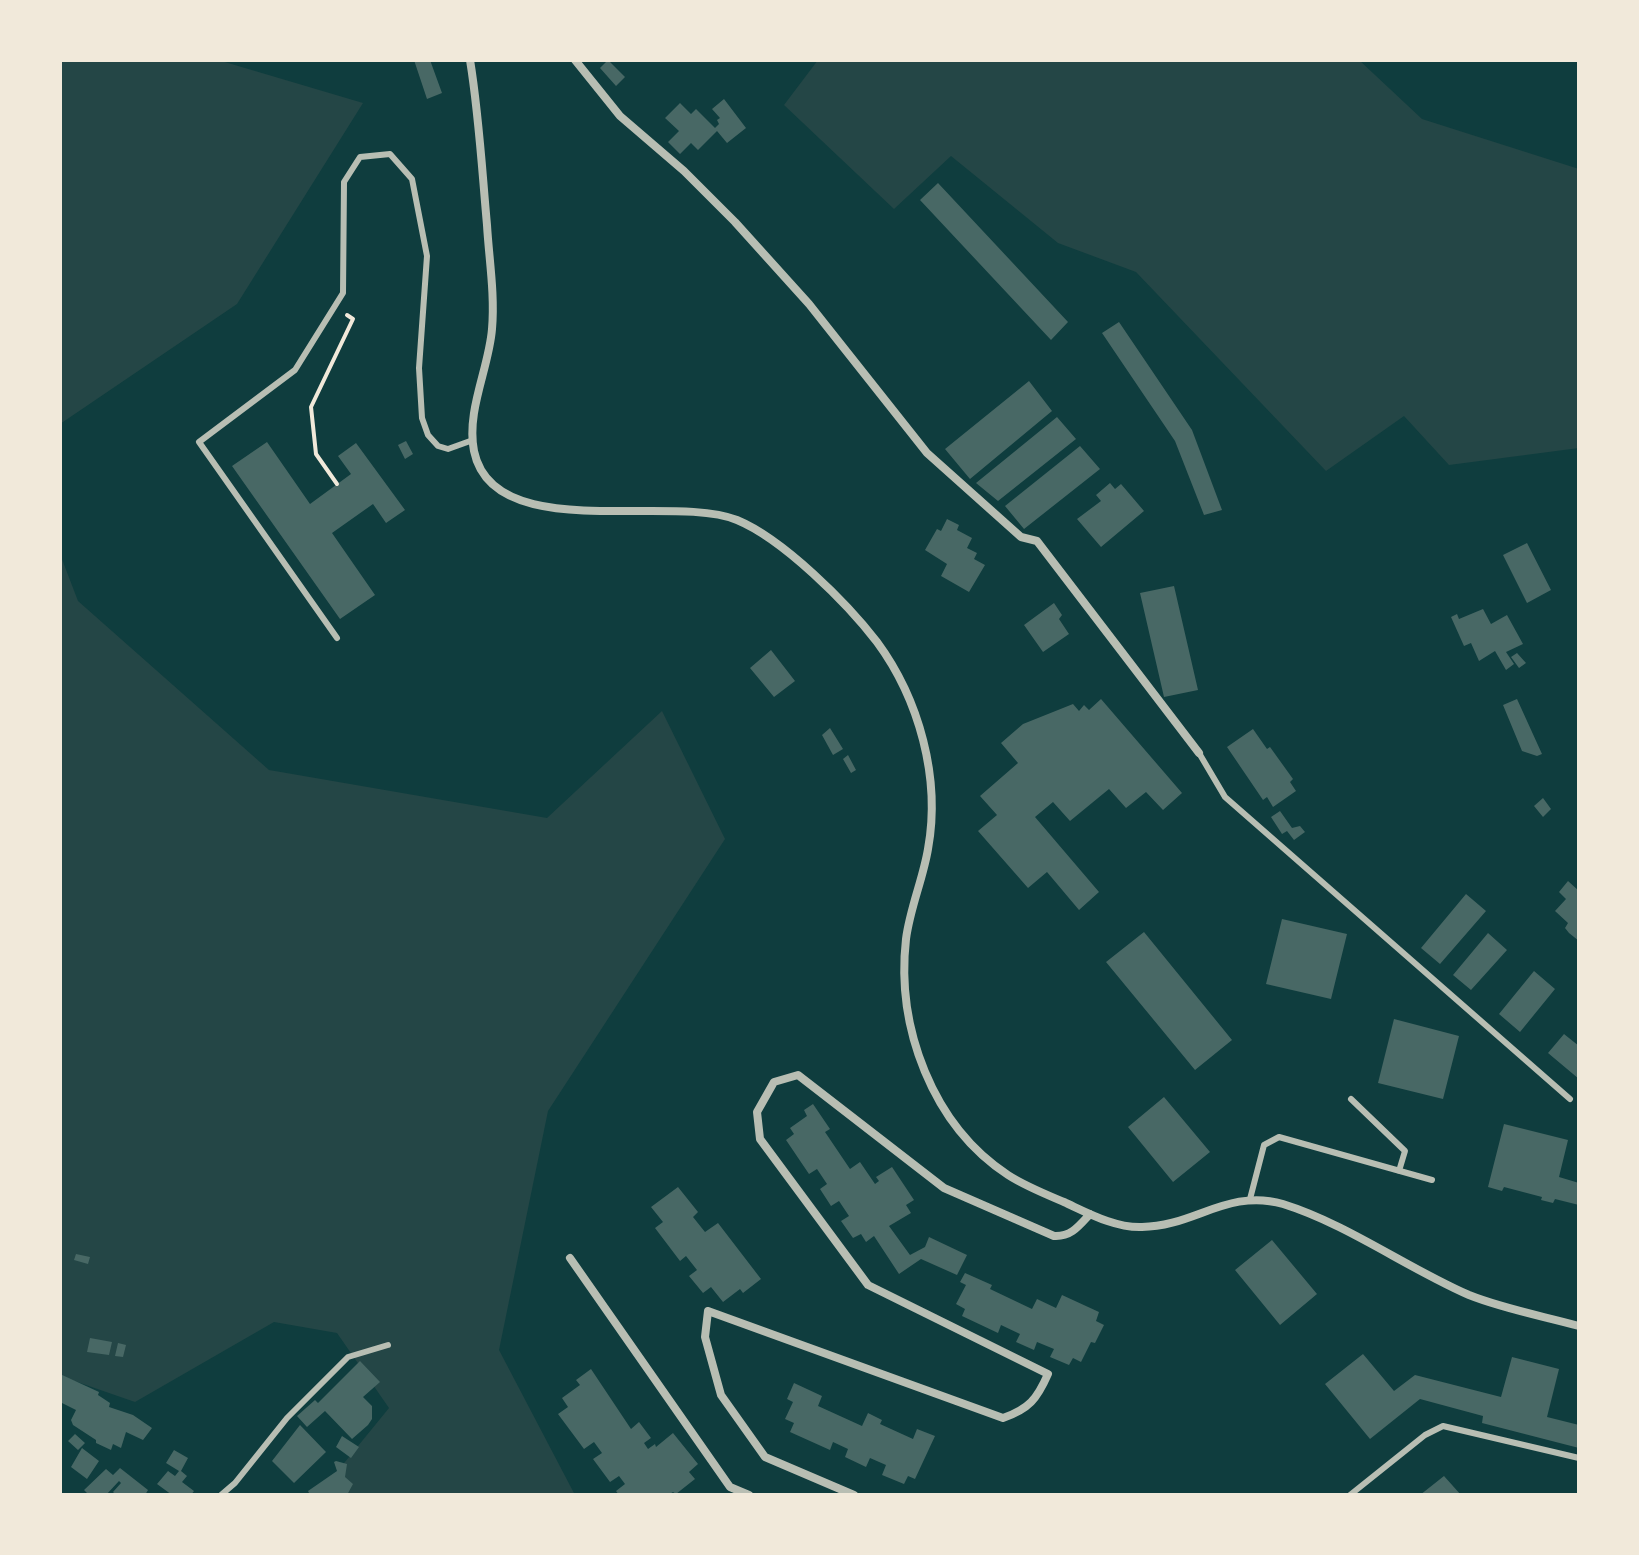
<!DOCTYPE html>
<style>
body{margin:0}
#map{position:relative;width:1639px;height:1555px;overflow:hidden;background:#0f3d3e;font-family:"Open Sans",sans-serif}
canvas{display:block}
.frame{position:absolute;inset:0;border:62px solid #f1e9da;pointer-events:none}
</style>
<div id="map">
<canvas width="1639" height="1555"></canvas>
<div class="frame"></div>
</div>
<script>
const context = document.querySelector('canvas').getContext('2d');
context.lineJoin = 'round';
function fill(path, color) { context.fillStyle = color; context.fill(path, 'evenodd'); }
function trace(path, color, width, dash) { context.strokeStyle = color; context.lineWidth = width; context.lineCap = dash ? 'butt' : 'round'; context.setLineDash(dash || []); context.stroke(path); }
fill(new Path2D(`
 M60 60H218L363 103 237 304 60 424Z
 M818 60H1359L1422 119 1579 169V448L1449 465 1404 416 1326 471 1136 272 1058 243 951 156 894 209 784 105Z
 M60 554 78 601 269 770 547 818 662 711 725 839 548 1111 499 1350 575 1495H318L389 1408 337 1333 274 1322 135 1402 60 1376Z`), '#244646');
fill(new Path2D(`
 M414 60H430L442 93 427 99Z
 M608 60 625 77 616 86 600 68Z
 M724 99 746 128 727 143 717 131 698 150 691 143 680 154 668 142 679 131 665 118 680 103 691 114 696 109 715 128 719 124 717 120 720 118 712 109Z
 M938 183 1068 322 1051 340 920 200Z
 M1119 322 1192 430 1222 510 1204 515 1175 441 1102 333Z
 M1029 381 1052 411 970 479 945 449Z
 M1057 417 1076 439 998 501 976 483Z
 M406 441 413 454 405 459 398 445Z
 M267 442 310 504 351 474 338 456 356 443 405 510 386 523 373 504 332 533 375 595 340 619 232 466Z
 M1080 446 1100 469 1024 529 1005 506Z
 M1110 483 1115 489 1121 484 1144 511 1101 547 1077 519 1101 501 1096 495Z
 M947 519 959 525 957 530 972 538 967 548 977 553 974 559 985 565 969 592 941 576 947 564 925 550 937 529 941 531Z
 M1527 543 1551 590 1527 603 1503 555Z
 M1174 586 1198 690 1164 697 1140 593Z
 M1054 603 1062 615 1059 619 1069 634 1043 652 1024 625Z
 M1483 609 1491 624 1507 615 1523 644 1506 652 1514 664 1506 670 1495 651 1479 661 1471 643 1464 646 1451 617 1457 614 1459 619Z
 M771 650 795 681 774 697 750 668Z
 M1517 653 1526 663 1519 668 1511 657Z
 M1101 699 1182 793 1163 810 1146 792 1126 808 1109 789 1070 821 1053 802 1035 817 1099 892 1079 910 1047 872 1028 888 978 831 997 815 980 796 1018 763 1001 743 1023 724 1073 704 1079 711 1084 705 1089 710Z
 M1517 699 1542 754 1537 756 1522 751 1503 705Z
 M830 728 843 749 833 755 822 735Z
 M1253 729 1267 749 1270 747 1293 779 1290 782 1296 791 1273 807 1267 797 1263 800 1227 747Z
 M848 755 856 770 851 773 843 759Z
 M1543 798 1551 809 1543 817 1534 806Z
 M1280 811 1292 828 1300 826 1305 832 1294 840 1287 831 1282 834 1271 817Z
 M1568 881 1579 891V941L1569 933 1565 928 1568 923 1555 911 1566 899 1559 892Z
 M1466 894 1486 911 1440 964 1421 948Z
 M1282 919 1347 934 1331 999 1266 984Z
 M1144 932 1232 1040 1195 1070 1106 962Z
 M1488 933 1507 950 1471 990 1453 975Z
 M1534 971 1555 989 1520 1032 1499 1014Z
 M1394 1019 1459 1036 1443 1099 1378 1083Z
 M1564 1034 1579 1046V1079L1548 1053Z
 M1164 1097 1210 1152 1173 1182 1128 1127Z
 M813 1104 830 1129 825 1132 850 1169 860 1162 875 1184 879 1181 876 1177 892 1167 914 1200 906 1205 911 1213 889 1226 910 1255 925 1247 929 1237 967 1255 957 1275 921 1259 899 1274 874 1236 866 1242 861 1234 853 1238 841 1221 849 1216 839 1201 831 1206 820 1189 827 1184 817 1169 809 1174 786 1140 794 1134 790 1128 807 1116 804 1110Z
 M1504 1124 1568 1140 1559 1177 1579 1183V1205L1555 1199 1553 1203 1541 1200 1542 1197 1504 1187 1502 1191 1488 1187Z
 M678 1187 698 1212 693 1217 705 1232 718 1223 761 1279 743 1293 740 1289 723 1302 711 1287 703 1293 689 1276 697 1270 686 1256 680 1261 655 1228 663 1222 651 1207Z
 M1272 1240 1317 1294 1280 1325 1235 1270Z
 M76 1254 90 1257 88 1264 74 1260Z
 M965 1273 992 1285 990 1289 1032 1309 1037 1299 1056 1308 1062 1295 1099 1312 1096 1321 1104 1325 1095 1343 1091 1342 1081 1362 1073 1358 1069 1365 1050 1357 1054 1349 1037 1342 1034 1350 1016 1342 1020 1334 1001 1325 998 1333 962 1316 965 1309 956 1304 966 1285 960 1282Z
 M90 1338 112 1342 109 1355 87 1352Z
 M118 1343 126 1345 123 1357 115 1356Z
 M1363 1354 1394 1391 1415 1375 1501 1397 1512 1357 1559 1369 1547 1417 1579 1425V1448L1482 1423 1483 1416 1420 1399 1370 1439 1325 1384Z
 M360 1361 380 1382 363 1397 372 1406V1419L368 1425 352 1439 325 1411 307 1427 297 1416 315 1400 318 1403Z
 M591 1369 631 1429 639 1422 651 1438 644 1443 648 1449 655 1444 656 1447 673 1433 698 1464 689 1472 695 1479 676 1494 673 1492 668 1495H619L616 1491 625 1484 619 1476 610 1482 593 1459 602 1453 594 1442 584 1449 558 1414 568 1407 562 1398 580 1385 576 1380Z
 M60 1374 99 1392 98 1395 110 1403 109 1407 133 1415 152 1428 143 1440 126 1432 121 1448 113 1444 111 1450 96 1443V1440L73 1425 71 1420 76 1410 60 1402Z
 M794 1383 822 1396 818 1406 862 1426 868 1413 882 1420 880 1424 913 1439 917 1429 935 1436 915 1479 908 1476 904 1484 882 1475 886 1465 870 1458 866 1467 845 1457 848 1449 833 1442 830 1450 790 1432 794 1423 785 1419 793 1402 787 1399Z
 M300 1425 326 1452 294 1483 272 1461Z
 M75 1434 85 1443 78 1450 68 1441Z
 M342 1436 359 1447 351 1458 336 1447Z
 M82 1448 99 1461 87 1479 71 1467Z
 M174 1450 188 1458 181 1471 187 1476 182 1482 194 1491 191 1495H172L157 1484 168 1471 175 1476 179 1471 166 1463Z
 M336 1461 347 1464 345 1477 353 1484 347 1495H310L308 1491 337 1471 334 1462Z
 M120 1468 148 1490 145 1495H116L113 1492 121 1483 119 1481 106 1495H89L84 1490 106 1469 113 1475Z
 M1444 1476 1461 1495H1420Z`), '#486865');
trace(new Path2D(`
 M337 484 316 454 311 407 353 319 347 315`), '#f1e9da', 4);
trace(new Path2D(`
 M337 638 199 442 295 370 343 293 344 182 360 157 390 154 412 179 427 256 419 368 422 418 428 435 438 446 448 449 473 440
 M1199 753 1225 797 1570 1099
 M1351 1099 1405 1151 1399 1171
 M1250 1199 1264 1145 1279 1137 1432 1180
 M221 1495 235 1483 287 1418 348 1357 388 1345
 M1350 1495 1425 1435 1443 1426 1579 1458`), '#b8beb3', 6);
trace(new Path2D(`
 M470 60C479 115 482 170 487 225 489 259 495 294 492 329 489 368 466 411 474 451 493 545 671 493 737 520 783 539 847 603 877 642 919 699 941 778 928 849 923 879 910 908 906 939 896 1027 932 1125 1008 1175 1025 1186 1045 1194 1064 1202 1088 1213 1115 1228 1142 1227 1193 1227 1228 1188 1283 1204 1347 1224 1407 1268 1469 1295 1504 1309 1543 1316 1579 1326
 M575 60 620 116 684 171 735 222 809 304 927 453 1021 537 1037 541 1199 753
 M570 1258 730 1487 749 1495
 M854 1495 765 1457 721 1395 705 1337 708 1311 1003 1418C1029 1409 1037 1399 1048 1374L868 1285 760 1139 757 1112 774 1082 798 1075 944 1188 1054 1236C1071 1237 1079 1226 1090 1214`), '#b8beb3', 8);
</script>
